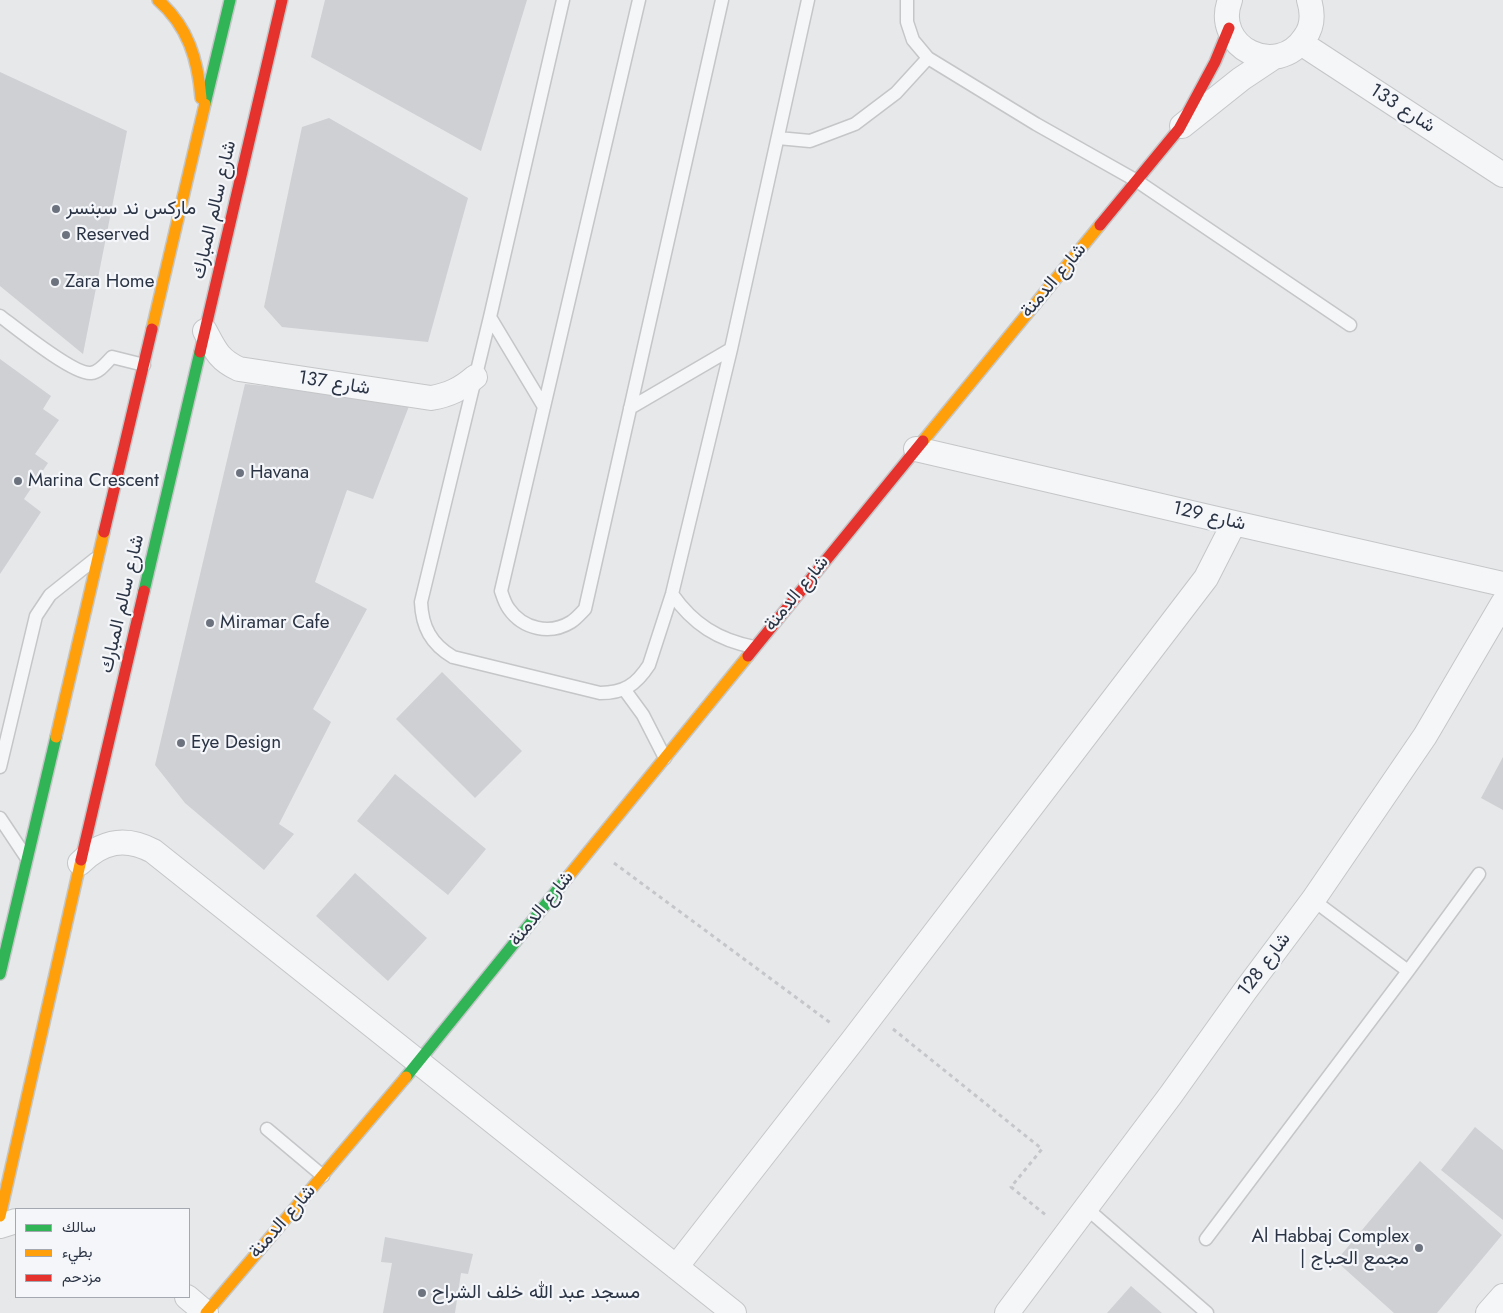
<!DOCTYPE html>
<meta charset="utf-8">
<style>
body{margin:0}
#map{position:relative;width:1503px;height:1313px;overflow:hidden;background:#e6e8ea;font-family:Jost,Vazirmatn,sans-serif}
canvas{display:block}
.legend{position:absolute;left:15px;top:1208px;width:175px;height:90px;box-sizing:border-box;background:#f4f6f9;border:1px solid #a4a8b1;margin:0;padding:6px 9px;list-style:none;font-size:15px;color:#2b3445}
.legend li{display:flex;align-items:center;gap:10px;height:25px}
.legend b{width:25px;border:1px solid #a4a8b1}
</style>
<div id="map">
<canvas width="1503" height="1313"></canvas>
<ul class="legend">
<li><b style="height:6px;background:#30b455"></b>سالك</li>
<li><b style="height:6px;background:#ff9f0a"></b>بطيء</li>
<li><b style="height:6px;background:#e5322d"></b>مزدحم</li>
</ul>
</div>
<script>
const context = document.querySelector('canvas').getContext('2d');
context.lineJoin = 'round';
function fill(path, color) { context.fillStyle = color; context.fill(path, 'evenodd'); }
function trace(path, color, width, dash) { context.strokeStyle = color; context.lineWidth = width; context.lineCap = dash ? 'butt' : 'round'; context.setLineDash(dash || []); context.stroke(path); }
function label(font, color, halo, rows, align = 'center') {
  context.font = font + ' Jost,Vazirmatn,sans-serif'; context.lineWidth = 4.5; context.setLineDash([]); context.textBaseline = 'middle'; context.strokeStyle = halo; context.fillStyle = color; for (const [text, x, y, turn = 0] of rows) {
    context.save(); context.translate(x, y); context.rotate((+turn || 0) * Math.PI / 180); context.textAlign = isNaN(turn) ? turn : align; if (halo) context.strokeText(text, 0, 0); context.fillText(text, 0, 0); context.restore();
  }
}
fill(new Path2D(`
 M325 0H527L481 151 311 57Z
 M0 72 127 131 83 354 0 286Z
 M329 118 468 198 428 342 282 327 264 307 302 127Z
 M0 359 51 396 43 409 59 420 35 454 48 463 24 499 41 512 0 574Z
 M245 384 411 401 373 499 347 490 315 582 367 609 313 709 331 722 279 824 294 834 264 870 185 803 155 765Z
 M442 672 522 751 475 798 396 719Z
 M1503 757V810L1481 798Z
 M395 774 486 849 448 895 357 821Z
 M355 873 427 938 388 981 316 916Z
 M1475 1127 1503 1150V1220L1441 1170Z
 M1420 1161 1502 1235 1437 1313H1394L1336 1261Z
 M385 1237 473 1254 468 1274 461 1273 455 1313H383L392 1263 381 1262Z
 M1131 1286 1162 1313H1107Z`), '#ced0d3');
const lane = new Path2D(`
 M563 0 490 317 421 602C422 627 431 644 453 657L600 693C624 693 636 685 649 665L672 594 731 349 808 0
 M639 0 501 591C503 597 505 604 509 609 523 629 550 635 571 622 576 619 581 613 585 609L722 0
 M907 0V22L913 40 928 58 1036 124 1137 181 1350 325
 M778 138 810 141 855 124 896 93 928 58
 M0 316C16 328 74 375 91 373 100 372 106 363 112 357L144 365
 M490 317 544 407
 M630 408 731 349
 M672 594C693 624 718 640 754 647
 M624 689 643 715 665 758
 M0 767 36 616 50 595 95 559
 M0 818 26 857
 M1313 900 1408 971
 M267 1129 323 1176
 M1085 1207 1207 1313
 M1206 1239 1408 971 1479 874`);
const street = new Path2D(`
 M1230 0C1212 47 1277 80 1305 37 1313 26 1313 13 1309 0
 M1301 43 1503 175
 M1182 126 1241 79 1274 57
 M205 331C215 350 219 360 239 369L431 398C449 395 461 389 475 377
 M916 449 1234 523 1503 584
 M80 863C102 841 125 836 153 851L734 1313
 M0 1226 16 1221
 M676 1267 853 1040 1206 578 1234 523
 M187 1297 206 1313
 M1007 1313 1170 1096 1245 991 1313 900 1425 736 1503 603
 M1488 1313 1503 1296`);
const fast = new Path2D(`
 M205 104 230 0
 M144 591 200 352
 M0 974 56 737
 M406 1077 567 878`);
const slow = new Path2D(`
 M158 0C188 26 198 60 201 98
 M152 329 205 104
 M923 441 1100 225
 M56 737 104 532
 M567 878 748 656
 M0 1216 81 860
 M206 1313 406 1077`);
const jam = new Path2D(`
 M1100 225 1179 129 1215 62 1229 28
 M200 352 282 0
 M104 532 152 329
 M748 656 923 441
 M81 860 144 591`);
trace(lane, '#c4c6c8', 15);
trace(street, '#c4c6c8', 26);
trace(fast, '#c4c6c8', 14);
trace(slow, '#c4c6c8', 14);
trace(jam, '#c4c6c8', 14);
trace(new Path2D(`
 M614 863 832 1024
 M893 1029 1042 1149 1011 1187 1047 1216`), '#c5c6ca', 3, [4, 4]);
trace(lane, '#f5f6f7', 12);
trace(street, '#f5f6f7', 24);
trace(fast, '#30b455', 11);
trace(slow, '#ff9f0a', 11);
trace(jam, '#e5322d', 11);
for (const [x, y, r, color] of [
 [56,209,5,"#6c737f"],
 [66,235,5,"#6c737f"],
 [55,282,5,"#6c737f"],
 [240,473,5,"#6c737f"],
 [18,481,5,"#6c737f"],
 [210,623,5,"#6c737f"],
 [181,743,5,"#6c737f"],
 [1419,1248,5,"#6c737f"],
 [422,1293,5,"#6c737f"]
]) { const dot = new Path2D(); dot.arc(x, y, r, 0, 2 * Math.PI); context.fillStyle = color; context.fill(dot); trace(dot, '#f4f6f9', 2); }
label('19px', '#2b3445', '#f4f6f9', [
 ["شارع 133",1402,109,33],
 ["شارع سالم المبارك",215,210,-77],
 ["شارع الدمنة",1054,281,-50],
 ["شارع 137",334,384,9],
 ["شارع 129",1209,517,13],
 ["شارع الدمنة",797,594,-51],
 ["شارع سالم المبارك",123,604,-77],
 ["شارع الدمنة",542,909,-51],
 ["شارع 128",1265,965,-53],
 ["شارع الدمنة",283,1222,-49]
]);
label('19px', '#2b3445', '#f4f6f9', [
 ["ماركس ند سبنسر",66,209],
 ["Reserved",76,235],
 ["Zara Home",65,282],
 ["Havana",250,473],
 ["Marina Crescent",28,481],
 ["Miramar Cafe",220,623],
 ["Eye Design",191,743],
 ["Al Habbaj Complex",1409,1237,"right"],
 ["| مجمع الحباج",1409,1259,"right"],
 ["مسجد عبد الله خلف الشراح",432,1293]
], 'left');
</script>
